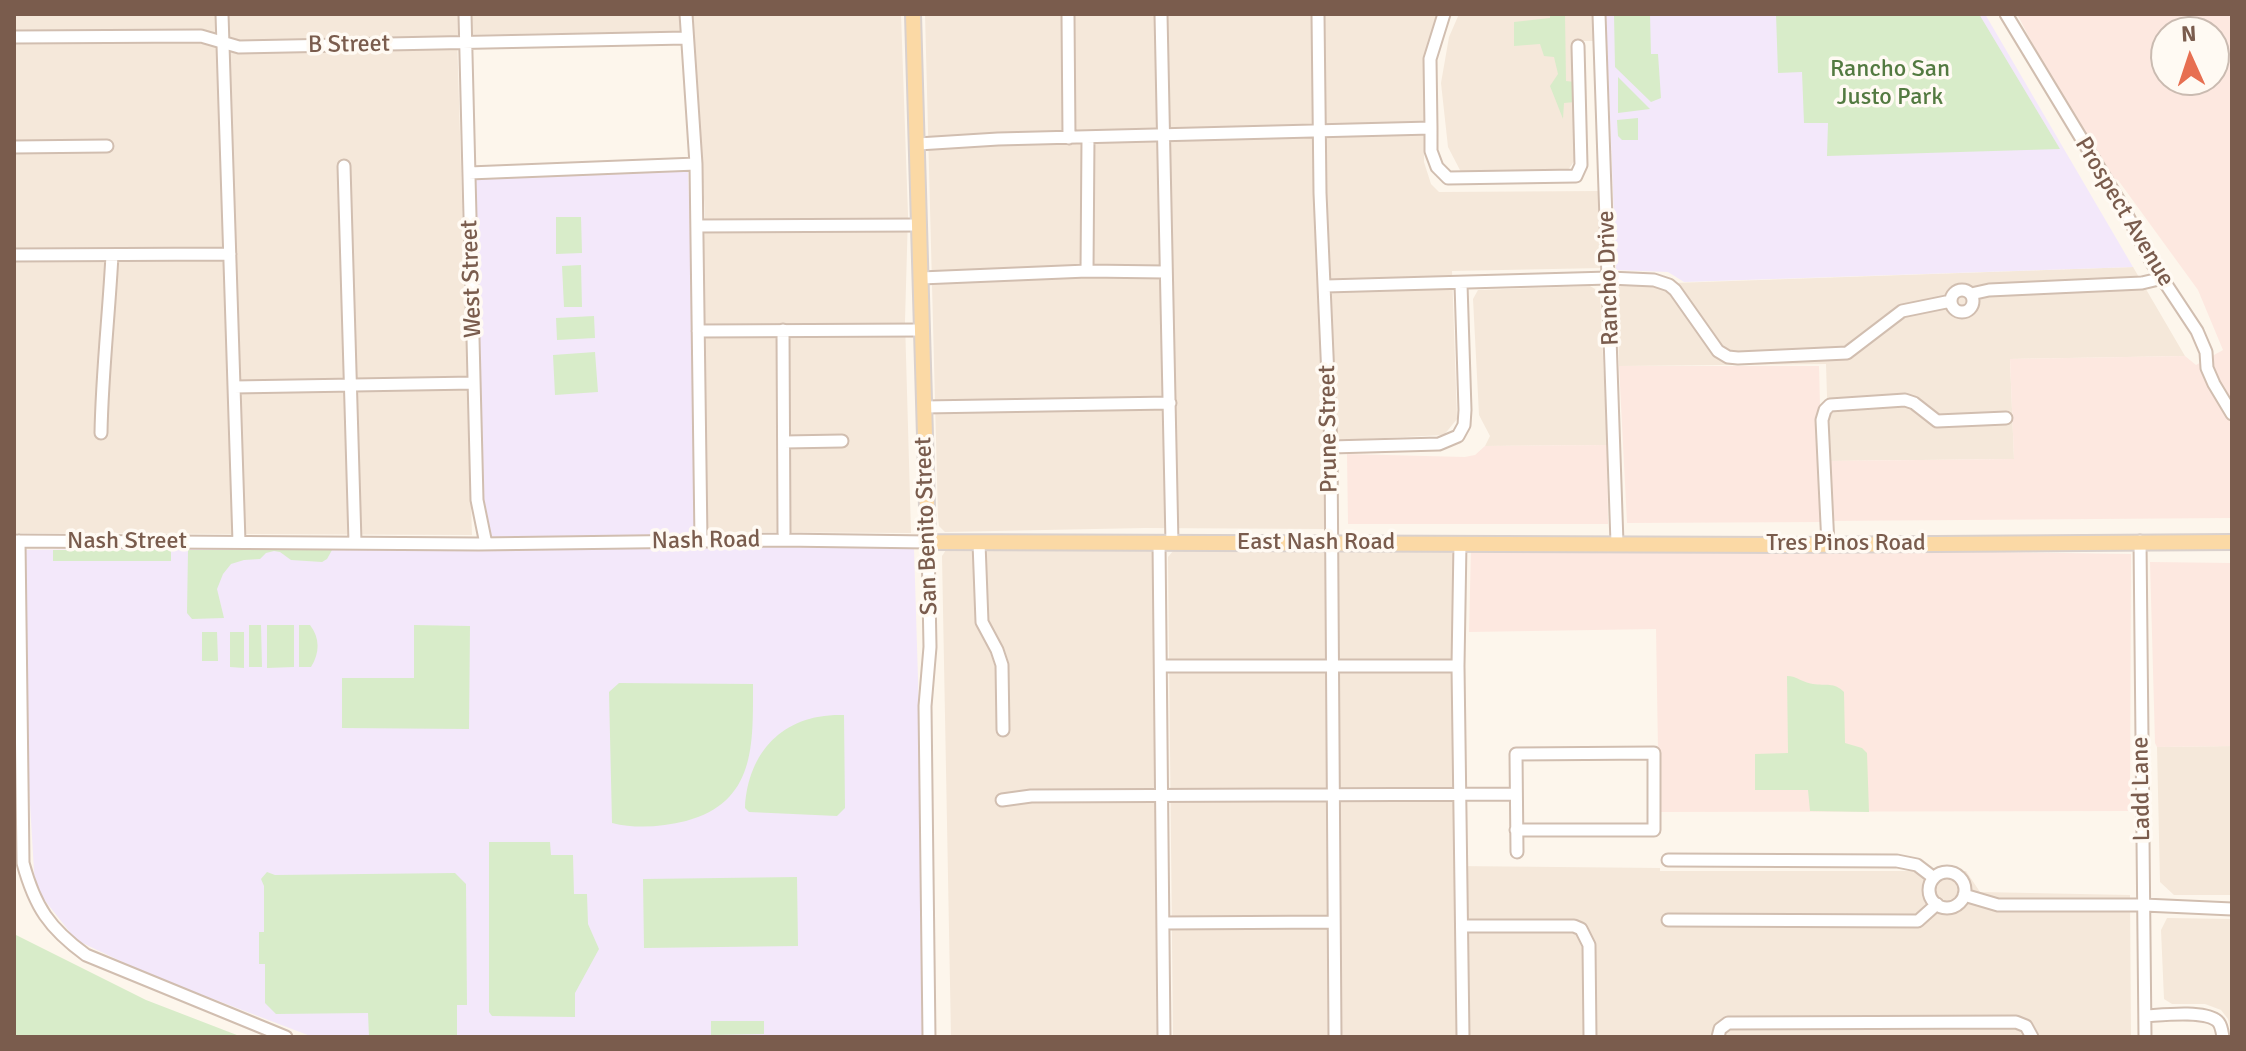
<!DOCTYPE html>
<style>
body{margin:0}
#map{position:relative;width:2246px;height:1051px;overflow:hidden;background:#fdf6ec;font-family:Signika,sans-serif}
canvas{display:block}
.frame{position:absolute;inset:0;border:16px solid #7a5c4d;pointer-events:none}
.north{position:absolute;left:2150px;top:16px;width:80px;height:80px;box-sizing:border-box;background:#fffaf3;border:2px solid #cabbb1;border-radius:50%;rotate:357deg;font-size:22px;font-weight:700;line-height:32px;text-align:center;color:#7a5c4d}
.north::after{content:'';display:block;margin:auto;width:28px;height:36px;background:#e76f51;clip-path:polygon(50% 0,100% 100%,50% 72%,0 100%)}
</style>
<div id="map">
<canvas width="2246" height="1051"></canvas>
<div class="frame"></div>
<div class="north">N</div>
</div>
<script>
const context = document.querySelector('canvas').getContext('2d');
context.lineJoin = 'round';
function fill(path, color) { context.fillStyle = color; context.fill(path, 'evenodd'); }
function trace(path, color, width, dash) { context.strokeStyle = color; context.lineWidth = width; context.lineCap = dash ? 'butt' : 'round'; context.setLineDash(dash || []); context.stroke(path); }
function label(font, color, halo, rows, align = 'center') {
  context.font = font + ' Signika,sans-serif'; context.lineWidth = 7; context.setLineDash([]); context.textBaseline = 'middle'; context.strokeStyle = halo; context.fillStyle = color; for (const [text, x, y, turn = 0] of rows) {
    context.save(); context.translate(x, y); context.rotate((+turn || 0) * Math.PI / 180); context.textAlign = isNaN(turn) ? turn : align; if (halo) context.strokeText(text, 0, 0); context.fillText(text, 0, 0); context.restore();
  }
}
fill(new Path2D(`
 M14 14H901L908 215 905 321 911 533 707 532 702 284 705 215 694 31 457 35 472 535 14 533Z
 M925 14H1437L1424 57V162L1431 184 1439 192 1600 191 1603 268 1452 271 1457 419 1444 435 1324 441V529L1145 528 945 532 939 526 938 517Z
 M1459 14H1594L1595 41H1576L1575 160 1568 170 1462 174 1448 147 1441 83 1449 37Z
 M2133 267 2185 356 2010 359 2014 459 1829 461 1826 364 1619 366 1617 285Z
 M1590 286 1600 292 1607 445 1485 446 1490 436 1479 415 1473 299 1478 290Z
 M1150 549 1154 554 1157 1037H951L942 556 946 550Z
 M1448 550 1453 554 1455 866 1660 868V871H1966L1980 892 2130 895 2131 1037H1173L1168 557 1173 551Z
 M2232 746V895H2174L2160 882 2157 747Z
 M2167 918 2232 919V1037L2228 1019 2221 1010 2205 1004H2172L2164 999 2161 930Z`), '#f5e8da');
fill(new Path2D(`
 M2017 14H2232V518L1829 521 1828 461 2014 459 2010 359 2185 356 2196 365 2223 350 2198 290 2118 180 2099 171ZM2166 32H2214V80H2166Z
 M1619 366H1819L1823 522 1627 523Z
 M1607 445 1608 524H1348L1347 454 1465 457 1475 455 1485 446Z
 M1655 547 2131 554 2130 811 1659 812 1656 629 1469 632 1471 548Z
 M2150 562 2232 563V746L2157 747 2155 743Z`), '#fde8e0');
fill(new Path2D(`
 M1606 14H1985L2133 267 1684 282 1668 272 1616 270Z
 M688 166 699 545 914 548 929 1037H313L150 975 76 940 35 888 15 550 480 545 470 176Z`), '#f3e8fa');
fill(new Path2D(`
 M1550 14H1565L1566 81 1575 82V102L1564 103 1563 119 1550 86 1558 74 1554 57 1544 56 1540 44 1514 46V22L1550 18Z
 M1614 14H1650L1651 54H1658L1661 98 1651 102 1615 67Z
 M1776 14H1979L2060 149 1827 156 1828 123H1804L1802 72 1778 73Z
 M1618 77 1650 109 1618 113Z
 M1638 118V140H1622L1618 136 1617 120Z
 M556 217H581L582 253 556 254Z
 M581 265 582 307H564L562 266Z
 M594 316 595 338 557 340 556 318Z
 M595 352 598 392 555 395 553 355Z
 M53 550H171V561H53Z
 M188 550H332L327 559 322 562 291 560 280 552 274 551 266 553 260 559 244 560 231 564 223 574 217 589 224 618 192 619 187 613Z
 M249 625H261L262 667H249Z
 M267 625H294V667L267 668Z
 M299 625H310C320 638 320 653 311 667H299Z
 M414 625 470 626 469 729 342 728V678H414Z
 M202 632H217L218 661H202Z
 M230 632H244V668L230 667Z
 M1787 676C1797 676 1803 683 1813 684 1826 686 1834 682 1844 692L1845 743 1862 748 1867 753 1869 812 1810 811 1808 790H1755V754L1788 753Z
 M619 683 753 684C753 745 756 802 686 821 662 827 636 829 612 823L609 692Z
 M844 715 845 808 837 816 749 812 745 808C748 750 785 713 844 715Z
 M489 842H550L551 855H573L574 894H587L588 924 599 949 575 993V1017L492 1016 489 1012Z
 M267 872 275 875 455 873 466 884 467 1005H457V1037H369L368 1013 276 1014 265 1003V964H259V932H264V886L261 879Z
 M797 877 798 946 644 948 643 879Z
 M14 934 146 1000 242 1037H14Z
 M711 1021H764V1034L711 1035Z`), '#d8ecc9');
const minor = new Path2D(`
 M222 14 239 542
 M465 14 477 500 486 544
 M686 14 696 164 701 541
 M1068 14 1069 138
 M1161 14 1172 543
 M1318 14 1320 193 1331 447 1335 1037
 M1444 14 1430 59 1431 128V151L1437 167 1448 178 1576 176 1581 165 1578 46
 M1599 14 1617 543
 M2006 14 2124 209 2152 263 2197 331 2206 352 2207 368 2214 384 2232 414
 M14 37 201 36 239 47 686 38
 M918 144 998 139 1431 128
 M14 147 107 146
 M344 166 355 542
 M469 173 696 164
 M697 226 919 225
 M14 255 230 254
 M1087 271 1088 138
 M921 278 1087 271 1165 272
 M1326 286 1609 278 1654 280 1669 285 1675 290 1718 351 1728 357 1738 358 1847 353 1902 311 1951 301
 M1951 301a11 11 0 1 1 22 0a11 11 0 1 1-22 0Z
 M1971 294 1989 290 2142 283 2163 278
 M783 330 784 533
 M698 331 922 330
 M234 387 474 383
 M924 407 1170 403
 M101 433C102 373 109 314 112 255
 M784 442 842 441
 M1331 447 1439 444 1458 436 1464 425 1465 410 1461 284
 M14 541 479 544 782 540 928 542 930 647 925 706 929 1037
 M19 541 23 863C35 907 49 928 86 955L286 1037
 M2140 541 2145 1037
 M979 543 982 622 997 650 1002 665 1003 730
 M1159 543 1164 1037
 M1460 543 1458 666 1463 1037
 M1828 545 1822 420 1825 410 1830 405 1905 400 1914 403 1937 421 2006 418
 M1161 666H1458
 M1002 800 1031 796 1516 794
 M1516 830H1654V753L1516 754 1517 852
 M1668 860 1897 861 1917 865 1934 878
 M1929 890a18 18 0 1 1 36 0a18 18 0 1 1-36 0Z
 M1964 895 1998 905H2144L2232 909
 M1668 920 1918 921 1937 904
 M1163 923 1334 922
 M1462 926H1574L1581 929 1589 945 1590 1037
 M2145 1016C2162 1015 2202 1010 2216 1020 2221 1023 2222 1031 2223 1037
 M1718 1037 1720 1029 1728 1023 2016 1022 2026 1026 2032 1037`);
const major = new Path2D(`
 M913 14 928 542 1787 545 2232 542`);
trace(minor, '#d1beb0', 15);
trace(major, '#dad1cd', 18);
trace(minor, '#fff', 11);
trace(major, '#fbd9a5', 14);
label('24px', '#7a5c4d', '#fffaf3', [
 ["B Street",349,45,-1],
 ["Prospect Avenue",2124,212,59],
 ["Rancho Drive",1609,278,-92],
 ["West Street",472,279,-92],
 ["Prune Street",1329,429,-91],
 ["San Benito Street",927,526,-92],
 ["Nash Road",706,541,-1],
 ["Nash Street",127,542],
 ["East Nash Road",1316,543],
 ["Tres Pinos Road",1846,544],
 ["Ladd Lane",2142,789,-91]
]);
label('24px', '#537a41', '#fffaf3', [
 ["Rancho San",1890,70],
 ["Justo Park",1890,98]
]);
</script>
